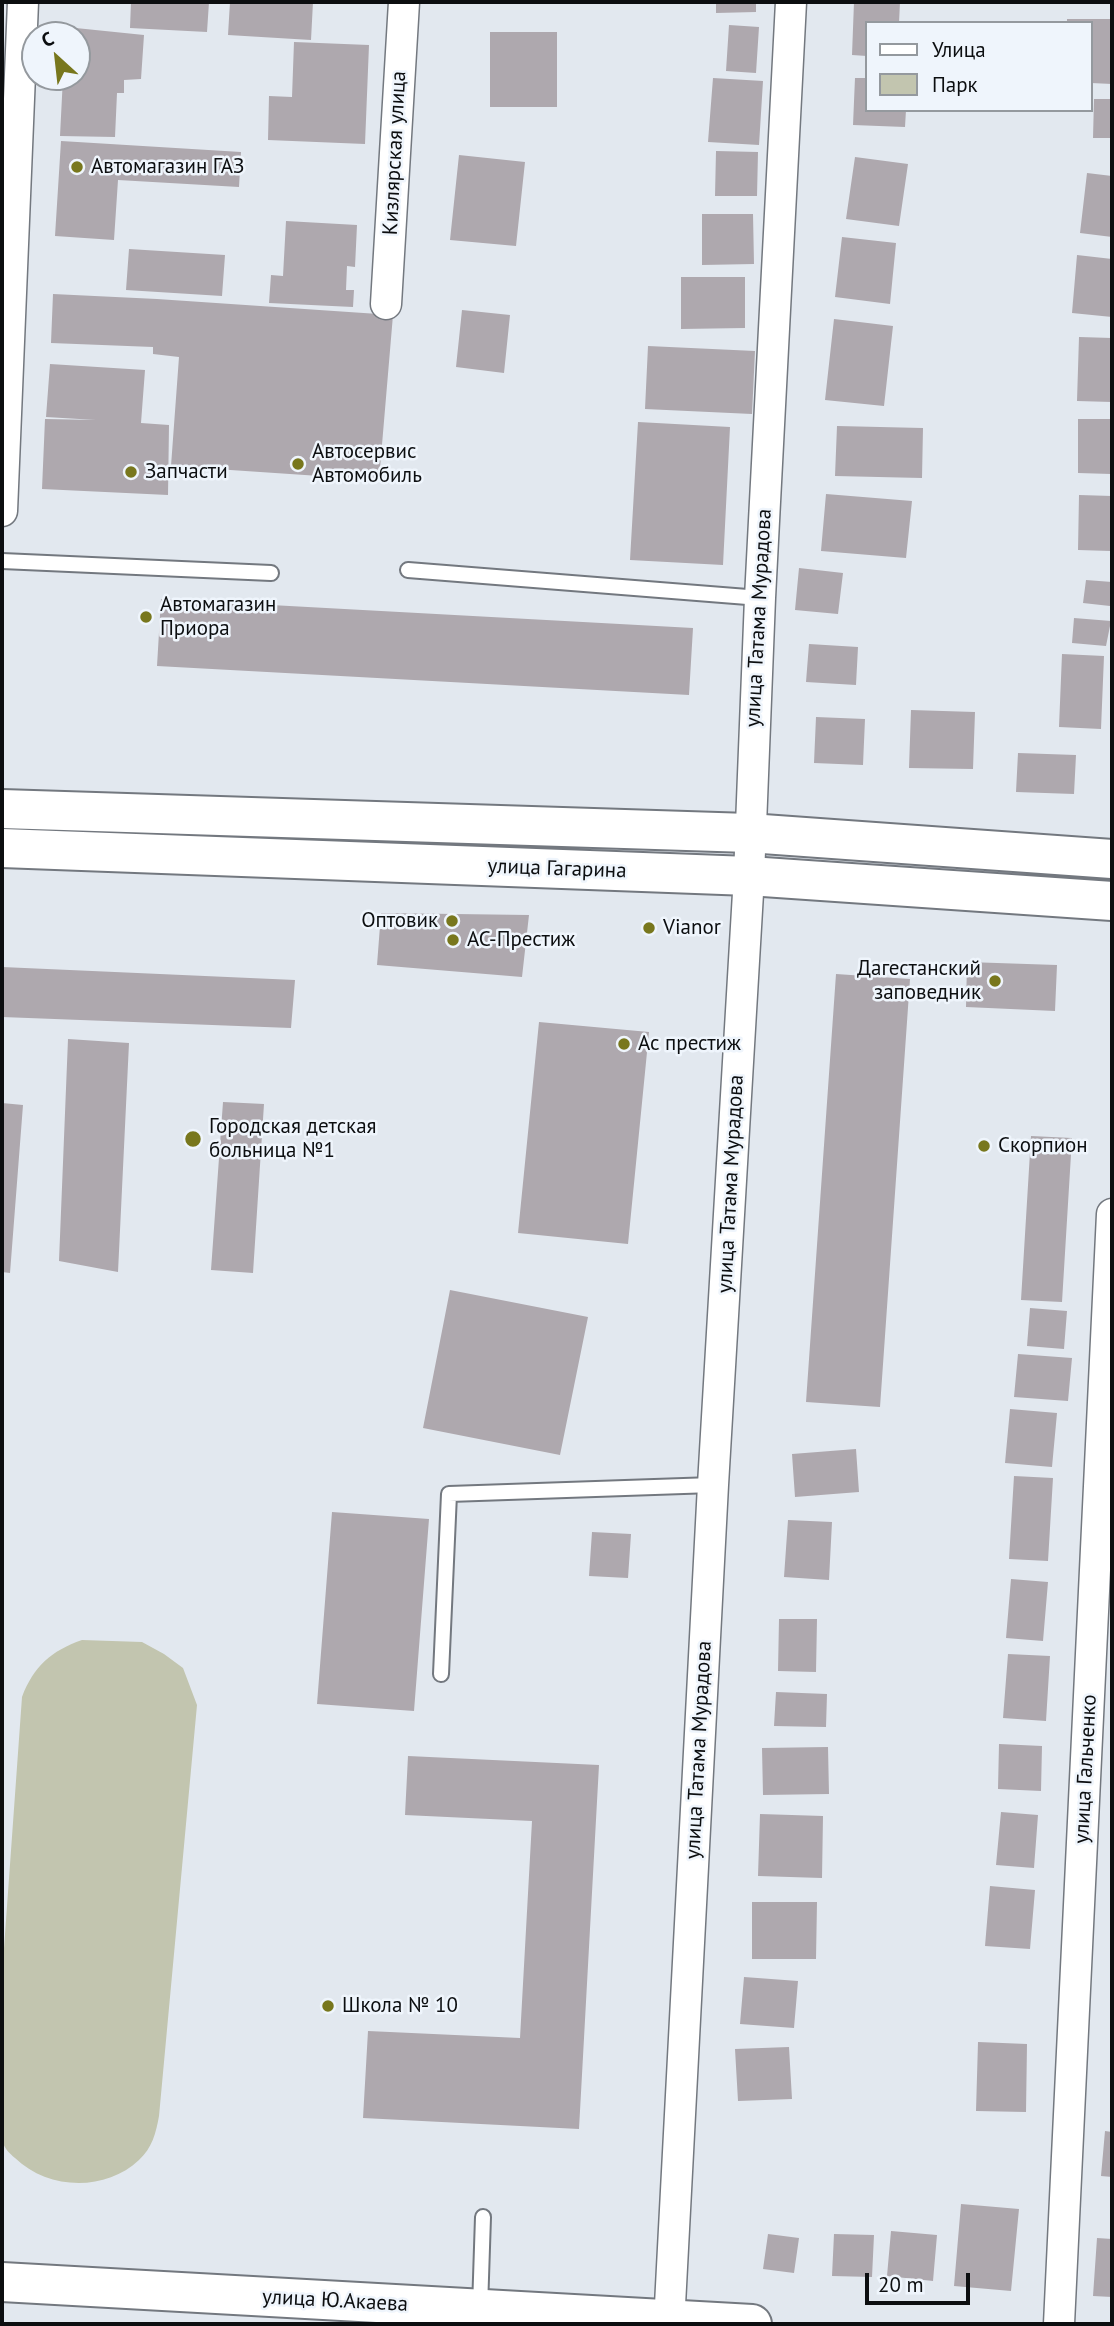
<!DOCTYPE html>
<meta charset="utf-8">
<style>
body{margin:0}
#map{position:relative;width:1114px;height:2326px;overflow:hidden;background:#e2e8ef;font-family:"PT Sans",sans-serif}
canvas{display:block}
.frame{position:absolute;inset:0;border:4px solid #0c0e10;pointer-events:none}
.legend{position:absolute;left:865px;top:21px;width:228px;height:91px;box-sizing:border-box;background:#eff5fc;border:2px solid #94999e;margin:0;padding:9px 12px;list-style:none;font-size:21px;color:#0c0e10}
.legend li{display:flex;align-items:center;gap:14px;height:35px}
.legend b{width:35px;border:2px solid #94999e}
.north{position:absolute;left:21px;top:21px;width:70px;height:70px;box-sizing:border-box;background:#eff5fc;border:2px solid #94999e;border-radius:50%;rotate:333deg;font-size:19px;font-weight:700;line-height:28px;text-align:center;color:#0c0e10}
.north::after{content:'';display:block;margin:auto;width:24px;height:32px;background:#78771d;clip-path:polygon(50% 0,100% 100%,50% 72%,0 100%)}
.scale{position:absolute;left:865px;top:2273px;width:105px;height:32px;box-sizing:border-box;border:4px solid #0c0e10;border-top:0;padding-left:9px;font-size:21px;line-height:24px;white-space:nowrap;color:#0c0e10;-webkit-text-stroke:5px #eff5fc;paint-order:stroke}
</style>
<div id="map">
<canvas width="1114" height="2326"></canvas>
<div class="frame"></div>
<ul class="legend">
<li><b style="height:9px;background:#fff"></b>Улица</li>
<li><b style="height:19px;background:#c2c5af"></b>Парк</li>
</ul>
<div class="north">С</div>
<div class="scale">20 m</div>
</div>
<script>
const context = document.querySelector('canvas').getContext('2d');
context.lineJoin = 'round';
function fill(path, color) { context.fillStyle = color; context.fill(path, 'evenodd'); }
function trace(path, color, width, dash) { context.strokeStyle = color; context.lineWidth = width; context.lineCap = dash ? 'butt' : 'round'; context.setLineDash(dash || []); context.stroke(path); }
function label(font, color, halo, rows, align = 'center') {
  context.font = font + ' "PT Sans",sans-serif'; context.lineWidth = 5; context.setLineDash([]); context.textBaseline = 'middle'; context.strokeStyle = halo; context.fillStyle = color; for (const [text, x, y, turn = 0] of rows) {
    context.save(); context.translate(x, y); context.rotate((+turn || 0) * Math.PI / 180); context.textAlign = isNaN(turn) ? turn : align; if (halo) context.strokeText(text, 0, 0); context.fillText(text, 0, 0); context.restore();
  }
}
fill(new Path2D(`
 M82 1640 142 1642 164 1654 183 1668 197 1705 159 2116C156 2133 152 2148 139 2160 105 2192 48 2190 15 2158 9 2153 5 2149 2 2141V1976L22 1697C34 1666 51 1651 82 1640Z`), '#c2c5af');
fill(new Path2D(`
 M131 2H209L207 32 130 28Z
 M230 2H313L311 40 228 35Z
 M716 2H756V12L716 13Z
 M854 2H900L899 23H867V56L852 55Z
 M1067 19H1112V84L1091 83V23H1067Z
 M729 25 759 27 756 73 726 71Z
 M66 27 144 35 141 79 124 80V93H117L115 137 60 136 63 77H77V35H66Z
 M490 32H557V107H490Z
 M294 42 369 45 365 144 268 140 269 96 292 97Z
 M713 78 763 81 759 145 708 142Z
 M855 78H867V110H906L905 127 853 125Z
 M1094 99H1112V138H1093Z
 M61 141 241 152 239 187 118 180 114 240 55 236Z
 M716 151 758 152 757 196H715Z
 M459 155 525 162 516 246 450 240Z
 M855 157 908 164 899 226 846 219Z
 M1087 173 1112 176V237L1080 233Z
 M702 214H753L754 264 702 265Z
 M286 221 357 225 355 267 347 266 346 290H354L353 307 269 303 271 275 283 276Z
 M842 237 896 243 890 304 835 297Z
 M129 249 225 255 222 296 126 290Z
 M1077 255 1112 259V317L1072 313Z
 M681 277H745V328L681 329Z
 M53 294 157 299 393 315 379 480 171 466 179 357 153 354V347L51 343Z
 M462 310 510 315 504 373 456 367Z
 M834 319 893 326 884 406 825 400Z
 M1079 337 1112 338V402L1077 401Z
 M648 346 755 351 752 414 645 409Z
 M50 364 145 370 141 423 169 425 168 495 42 489 45 419 96 420 46 417Z
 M1078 419H1112L1111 474 1078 473Z
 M638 422 730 427 723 565 630 560Z
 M837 426 923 428 922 478 835 476Z
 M826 494 912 501 906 558 821 551Z
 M1079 495 1112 496 1111 551 1078 550Z
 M799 568 843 573 838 614 795 610Z
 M1086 580 1112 582 1110 606 1083 603Z
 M161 599 693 628 689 695 157 666Z
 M1074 618 1111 621 1106 646 1072 643Z
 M809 644 858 647 856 685 806 682Z
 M1062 654 1104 656 1101 729 1059 727Z
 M911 710 975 712 973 769 909 768Z
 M816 717 865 719 863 765 814 763Z
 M1018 753 1076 755 1074 794 1016 792Z
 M381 913 529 915 522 977 377 965Z
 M967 962 1057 965 1055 1011 966 1007Z
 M2 967 295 980 291 1028 2 1017Z
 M836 974 910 979 880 1407 806 1402Z
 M539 1022 649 1032 628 1244 518 1233Z
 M68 1039 129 1043 118 1272 59 1261Z
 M223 1102 264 1104 253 1273 211 1270Z
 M2 1103 23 1105 10 1273 2 1272Z
 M1031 1136 1072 1138 1062 1302 1021 1300Z
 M450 1290 588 1317 560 1455 423 1428Z
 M1030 1308 1067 1311 1064 1349 1027 1346Z
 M1018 1354 1072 1358 1068 1401 1014 1397Z
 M1010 1409 1057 1413 1052 1467 1005 1463Z
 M856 1449 859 1492 795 1497 792 1454Z
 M1014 1476 1053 1478 1048 1561 1009 1559Z
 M332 1512 429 1519 414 1711 317 1704Z
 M788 1520 832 1522 829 1580 784 1577Z
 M592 1532 631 1534 628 1578 589 1576Z
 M1011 1579 1048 1582 1043 1641 1006 1638Z
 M779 1619H817L816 1672 778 1671Z
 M1008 1654 1050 1656 1046 1721 1003 1718Z
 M776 1692 827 1694 826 1727 774 1726Z
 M999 1744 1042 1746 1041 1791 998 1789Z
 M828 1747 829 1794 763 1795 762 1748Z
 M408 1756 599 1765 579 2129 363 2118 368 2031 520 2038 532 1821 405 1815Z
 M1001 1812 1038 1815 1034 1868 996 1865Z
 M760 1814 823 1816 822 1878 758 1876Z
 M990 1886 1035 1890 1030 1949 985 1946Z
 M752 1902H817L816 1959H752Z
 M744 1977 798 1981 794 2028 740 2024Z
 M978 2042 1027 2044 1026 2112 976 2111Z
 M789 2047 792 2099 738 2101 735 2049Z
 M1105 2131 1112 2132V2177L1101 2176Z
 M961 2204 1019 2209 1011 2291 954 2286Z
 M891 2231 937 2235 933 2281 887 2276Z
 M768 2234 799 2238 794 2273 763 2269Z
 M834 2234 874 2235 872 2277 832 2276Z
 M1097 2238 1112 2239V2297L1093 2296Z`), '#aea8ae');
const lane = new Path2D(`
 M2 561 271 573
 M408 570 760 598
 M441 1674 449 1494 713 1485
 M480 2308 483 2217`);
const street = new Path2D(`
 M386 304 404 2
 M2 511 23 2
 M669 2324 713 1485 749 876 760 598 791 2
 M1059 2324 1112 1214`);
const secondary = new Path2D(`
 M2 809 749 833 1112 859
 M2 848 749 876 1112 901
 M2 2282 752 2324`);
trace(lane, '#73787f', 18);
trace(street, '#73787f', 33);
trace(secondary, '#73787f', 42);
trace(lane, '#fff', 14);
trace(street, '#fff', 30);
trace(secondary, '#fff', 38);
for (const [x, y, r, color] of [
 [77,167,7,"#78771d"],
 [298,464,7,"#78771d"],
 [131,472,7,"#78771d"],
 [146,617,7,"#78771d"],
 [452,921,7,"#78771d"],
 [649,928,7,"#78771d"],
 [453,940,7,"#78771d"],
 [995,981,7,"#78771d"],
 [624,1044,7,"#78771d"],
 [193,1139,9,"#78771d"],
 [984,1146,7,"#78771d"],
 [328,2006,7,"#78771d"]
]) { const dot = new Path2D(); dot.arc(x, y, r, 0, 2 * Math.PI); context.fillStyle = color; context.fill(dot); trace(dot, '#eff5fc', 2.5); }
label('21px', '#0c0e10', '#eff5fc', [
 ["Кизлярская улица",395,153,-87],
 ["улица Татама Мурадова",759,618,-87],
 ["улица Гагарина",557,869,2],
 ["улица Татама Мурадова",731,1184,-87],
 ["улица Татама Мурадова",699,1750,-87],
 ["улица Гальченко",1086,1769,-87],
 ["улица Ю.Акаева",335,2301,3]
]);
label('21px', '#0c0e10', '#eff5fc', [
 ["Автомагазин ГАЗ",91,167],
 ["Автосервис",312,452],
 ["Автомобиль",312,476],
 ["Запчасти",145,472],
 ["Автомагазин",160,605],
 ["Приора",160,629],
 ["Оптовик",438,921,"right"],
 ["Vianor",663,928],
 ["АС-Престиж",467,940],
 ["Дагестанский",981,969,"right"],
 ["заповедник",981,993,"right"],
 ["Ас престиж",638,1044],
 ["Городская детская",209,1127],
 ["больница №1",209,1151],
 ["Скорпион",998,1146],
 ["Школа № 10",342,2006]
], 'left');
</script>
